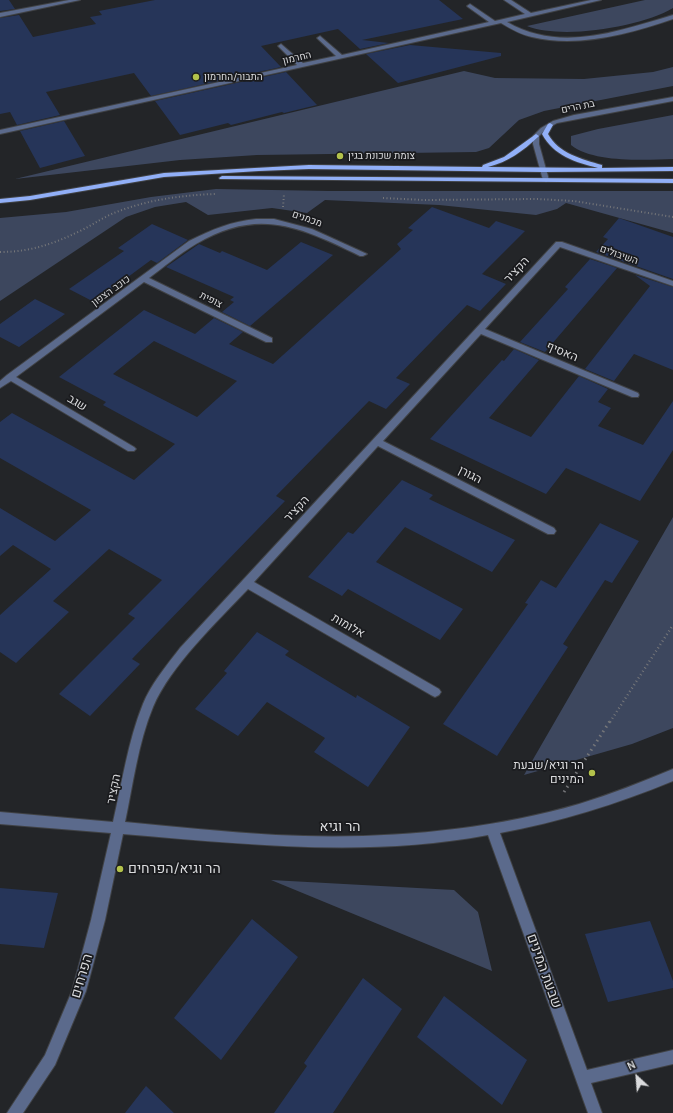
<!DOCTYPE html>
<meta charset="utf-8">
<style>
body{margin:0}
#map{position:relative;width:673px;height:1113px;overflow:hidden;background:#232528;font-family:Karla,sans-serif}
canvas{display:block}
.north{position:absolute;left:617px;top:1057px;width:40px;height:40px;-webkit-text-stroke:3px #1a1b1e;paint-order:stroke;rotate:334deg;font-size:11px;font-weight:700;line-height:16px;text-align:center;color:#dadbdd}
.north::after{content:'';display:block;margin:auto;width:14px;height:18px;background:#dadbdd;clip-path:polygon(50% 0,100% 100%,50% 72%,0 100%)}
</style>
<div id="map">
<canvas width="673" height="1113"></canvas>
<div class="north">N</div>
</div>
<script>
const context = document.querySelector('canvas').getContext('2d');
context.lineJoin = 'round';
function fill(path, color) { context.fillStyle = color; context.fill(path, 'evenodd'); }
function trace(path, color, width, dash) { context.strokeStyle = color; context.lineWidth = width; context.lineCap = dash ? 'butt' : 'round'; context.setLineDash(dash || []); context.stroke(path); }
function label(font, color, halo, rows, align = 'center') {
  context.font = font + ' Karla,Heebo,sans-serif'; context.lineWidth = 3.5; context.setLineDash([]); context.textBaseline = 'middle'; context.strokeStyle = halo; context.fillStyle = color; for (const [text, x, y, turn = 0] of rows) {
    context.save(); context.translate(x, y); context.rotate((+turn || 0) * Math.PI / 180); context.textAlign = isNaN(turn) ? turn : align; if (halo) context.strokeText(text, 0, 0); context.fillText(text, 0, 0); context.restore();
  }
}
fill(new Path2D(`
 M645 0H673V8C641 27 562 40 527 26Z
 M673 67V86L544 111 519 120 489 148 476 152 257 155 180 160 15 179 464 71 495 78 584 79 653 72Z
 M673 115V159C645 160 593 163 571 145V136L598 129Z
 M216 189 329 191H673V233L566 203 557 209 536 215 439 205 325 200 307 213 272 208 208 215 186 202 155 207 126 217 0 301V218L66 212 151 197Z
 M673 517V728L632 744 524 775Z
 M271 880 454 890 478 912 492 971Z`), '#3d475e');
fill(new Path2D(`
 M0 0H9L15 9 0 11Z
 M155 0H439L463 19 362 40 389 43 360 49 338 29 261 46 281 67 151 96 134 73 46 92 60 115 17 125 10 112 0 114V18L19 15 33 37 96 24 90 17 102 15 99 11Z
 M410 45 501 53V56L398 83 366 54Z
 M286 72 317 105 284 113 282 112 231 125 228 123 180 135 155 101Z
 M64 121 85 156 40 168 20 131Z
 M432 207 489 228 496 221 525 231 482 274 506 284 480 311 467 305 396 378 410 384 386 409 369 401 276 496 285 501 132 659 140 664 90 716 59 694 135 618 128 614 162 580 109 549 53 601 69 612 16 663 0 652V615L51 569 13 545 0 556V508L55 541 91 510 0 458V422L12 413 134 480 175 444 103 405 106 402 59 377 144 310 195 334 214 318 243 332 229 344 273 364 401 249 397 244 413 230 408 228ZM154 341 237 381 197 417 113 374Z
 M619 218 673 237V279L596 252 608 239 603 237Z
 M152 224 188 240 157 263 151 260 94 302 69 289 124 251 118 248Z
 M301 242 333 255 250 326 222 312 234 302 230 300 234 297 166 267 199 244 220 253 222 251 267 270Z
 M590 259 617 268 545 352 520 342 568 289 565 287Z
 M635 275 673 287V370L634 354 614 381 585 369 650 286Z
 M35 299 65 314 19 347 0 337V324Z
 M514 349 539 360 489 418 531 437 579 376 608 389 598 402 611 408 598 426 643 445 673 401V450L640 501 566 468 546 494 430 439 502 360 504 361Z
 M402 480 433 495 429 499 515 540 492 572 405 527 376 562 463 609 440 640 348 589 342 596 308 577 348 532 353 534Z
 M600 523 639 541 612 583 605 580 563 644 568 647 497 756 443 724 528 604 525 603 541 580 556 588Z
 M257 632 289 651 285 655 356 698 357 695 410 727 368 787 314 752 325 738 267 702 238 736 195 709 227 673 224 671Z
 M0 888 58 893 44 948 0 944Z
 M252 919 298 957 221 1060 174 1018Z
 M650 921 673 981V988L608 1002 585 934Z
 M363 978 402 1009 333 1113H274L307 1066 304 1063Z
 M444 996 527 1060 502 1105 417 1037Z
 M146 1086 174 1113H125Z`), '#263559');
const minor = new Path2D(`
 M69 0H80L0 17V13Z
 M504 0H511L531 13 591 0H601L507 22C561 53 618 31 673 15V19C629 34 578 48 532 37 521 35 511 29 501 23L0 134V130L297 65 278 46 281 44 303 63 336 56 318 39 317 38 320 36 342 55 489 22 468 7 467 6 470 4 495 21 525 14Z
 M673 97V101L557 123 545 130 539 136V144L549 180 546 182 543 180 533 144V136L541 128 553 121 574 115Z
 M256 219H274L312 229 367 254 363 256H360C300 227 259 207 196 244 179 254 164 267 149 278L272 338V342H266L144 282 16 377 134 447 136 449 134 451H128L11 381 0 388V381L7 375 189 241C213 229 230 222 256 219Z
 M556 242H562L673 281V286L560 247 485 329 638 393 639 395 638 397H632L481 334 383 441 554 528 556 531 554 534H548L378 446 254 582 439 689 441 692 439 695 435 697 431 695 248 589C217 622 171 665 153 707 138 743 133 785 125 822 176 827 226 832 276 835 377 840 482 832 579 804 611 794 642 782 673 769V781C617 804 560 822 500 833L587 1070 673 1050V1064L591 1083 602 1113H588L488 835C366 858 245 844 123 834L105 920 86 991 55 1065 23 1113H7L45 1055 72 991 91 920 111 833 0 824V812L113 822C122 783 128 741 143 704 151 684 167 665 180 648Z`);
const major = new Path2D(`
 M550 123 553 125 548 134C559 154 582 159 602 165V168L673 167V171L543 172 309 169 259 171 164 177 30 200 0 203V199L30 196 164 173 309 165 482 167 483 165 504 157 536 134 539 136 538 137C523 151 508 162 488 167L598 168C575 162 554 156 542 134L548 124Z
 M222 176 673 179V183L220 179 219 178Z`);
trace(minor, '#404245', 2);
trace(major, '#404245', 2);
trace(new Path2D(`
 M383 198 424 200 537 199 574 201 673 217
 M283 207 284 194
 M0 252C32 252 56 243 84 229 94 224 104 217 114 213 146 200 182 195 216 194`), '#757679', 2, [1, 2.5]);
trace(new Path2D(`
 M610 722 673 625`), '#757679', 2.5, [1, 3]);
trace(new Path2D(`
 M564 792 610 721`), '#757679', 3, [1.5, 4]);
fill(minor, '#5b6a8c');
fill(major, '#91aff7');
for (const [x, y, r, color] of [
 [196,77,4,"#b3c24b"],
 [340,156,4,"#b3c24b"],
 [592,773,4,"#b3c24b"],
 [120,869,4,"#b3c24b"]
]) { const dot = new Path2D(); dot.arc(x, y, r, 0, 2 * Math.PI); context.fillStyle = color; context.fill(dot); trace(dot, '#1a1b1e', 1.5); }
label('10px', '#dadbdd', '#1a1b1e', [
 ["החרמון",297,58,-13],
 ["בת הרים",578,107,-12],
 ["מכמנים",307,219,19],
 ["השיבולים",619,255,19],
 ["כוכב הצפון",111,291,-36],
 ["צופית",211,300,26]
]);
label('10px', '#dadbdd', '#1a1b1e', [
 ["התבור/החרמון",204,77],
 ["צומת שכונת בגין",348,156]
], 'left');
label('12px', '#dadbdd', '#1a1b1e', [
 ["הקציר",517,270,-47],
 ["האסיף",562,352,23],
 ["שגב",77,403,31],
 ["הגורן",470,475,27],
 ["הקציר",297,509,-47],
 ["אלומות",348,626,30],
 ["הקציר",114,789,-78]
]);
label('12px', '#dadbdd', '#1a1b1e', [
 ["הר וגיא/שבעת",584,766],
 ["המינים",584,780]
], 'right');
label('14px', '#dadbdd', '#1a1b1e', [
 ["הר וגיא",340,827],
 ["שבעת המינים",544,971,70],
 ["הפרחים",82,976,-73]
]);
label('14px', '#dadbdd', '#1a1b1e', [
 ["הר וגיא/הפרחים",128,869]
], 'left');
</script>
